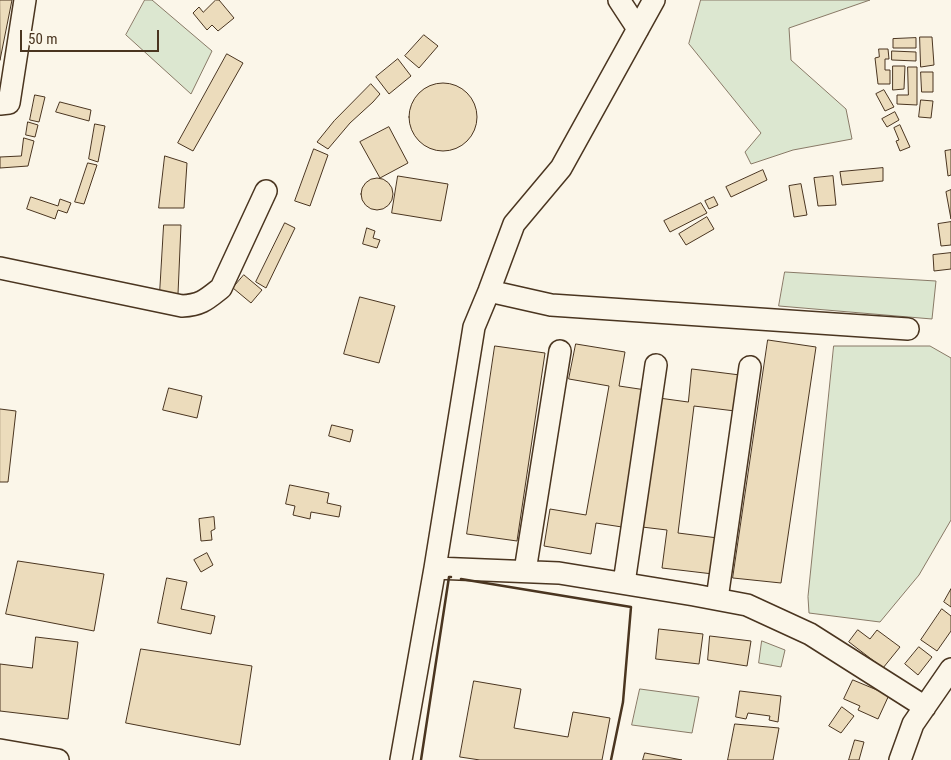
<!DOCTYPE html>
<style>
body{margin:0}
#map{position:relative;width:951px;height:760px;overflow:hidden;background:#fbf6e9;font-family:"Roboto Condensed",sans-serif}
canvas{display:block}
.scale{position:absolute;left:20px;top:30px;width:139px;height:22px;box-sizing:border-box;border:2px solid #4a3520;border-top:0;padding-left:6px;font-size:15px;line-height:18px;white-space:nowrap;color:#4a3520;-webkit-text-stroke:4px #fbf6e9;paint-order:stroke}
</style>
<div id="map">
<canvas width="951" height="760"></canvas>
<div class="scale">50 m</div>
</div>
<script>
const context = document.querySelector('canvas').getContext('2d');
context.lineJoin = 'round';
function fill(path, color) { context.fillStyle = color; context.fill(path, 'evenodd'); }
function trace(path, color, width, dash) { context.strokeStyle = color; context.lineWidth = width; context.lineCap = dash ? 'butt' : 'round'; context.setLineDash(dash || []); context.stroke(path); }
const green = new Path2D(`
 M145 0H152L212 51 191 94 126 35Z
 M701 0H870L789 28 791 60 846 109 852 139 793 150 751 164 745 152 761 133 689 44Z
 M785 272 936 281 932 319 779 306Z
 M834 346H930L951 358V520L919 575 880 622 809 613 808 597Z
 M762 641 785 650 781 667 759 663Z
 M640 689 699 697 692 733 632 725Z`);
fill(green, '#dce7d0');
trace(green, '#887966', 1);
const building = new Path2D(`
 M0 0H12L0 60Z
 M216 0H219L234 18 218 31 212 25 207 30 193 13 199 7 203 12Z
 M424 35 438 46 419 68 405 56Z
 M920 37H932L934 65 921 67Z
 M916 38V48H893V39Z
 M879 49H888L889 59H885V70H890V84H878L875 58 879 57Z
 M892 51 916 52V61L892 60Z
 M227 54 243 63 193 151 178 143Z
 M398 59 411 76 389 94 376 77Z
 M893 66H905L904 89 893 90Z
 M908 67H917V105L897 104V95H908Z
 M921 72H933V92H922Z
 M409 117a34 34 0 1 1 68 0a34 34 0 1 1-68 0Z
 M371 84 380 94 373 102 350 123 328 149 317 142 334 121Z
 M884 90 894 107 885 111 876 94Z
 M35 95 45 97 39 122 30 120Z
 M921 100 933 101 931 118 919 117Z
 M60 102 91 110 89 121 56 112Z
 M895 112 899 120 887 127 882 119Z
 M28 122 38 125 35 137 26 135Z
 M95 124 105 126 98 162 89 159Z
 M900 125 910 147 900 151 896 141 899 140 894 128Z
 M389 127 408 163 380 178 360 142Z
 M24 138 34 141 28 166 0 168V157L21 156Z
 M314 149 328 155 310 206 295 201Z
 M951 150V175L948 176 945 151Z
 M165 156 187 163 184 208H159Z
 M88 163 97 165 84 204 75 202Z
 M883 168V181L842 185 840 172Z
 M763 170 767 180 731 197 726 187Z
 M398 176 448 184 441 221 392 213Z
 M833 176 836 205 818 206 814 178Z
 M361 194a16 16 0 1 1 32 0a16 16 0 1 1-32 0Z
 M801 184 807 215 794 217 789 186Z
 M951 190V219L946 192Z
 M31 197 58 206 60 199 71 203 67 213 58 210 55 219 27 209Z
 M714 197 718 205 709 209 705 201Z
 M701 203 707 213 670 232 664 221Z
 M707 217 714 229 686 245 679 234Z
 M951 222V245L941 246 938 224Z
 M285 223 295 228 266 288 256 282Z
 M164 225H181L178 294 160 293Z
 M367 228 375 231 373 238 380 240 377 248 363 244Z
 M951 253V269L934 271 933 255Z
 M244 275 262 290 251 303 233 288Z
 M360 297 395 306 379 363 344 354Z
 M768 340 816 347 781 583 733 578Z
 M576 344 625 352 619 386 646 390 622 527 596 523 591 554 544 546 550 509 586 515 609 386 569 379Z
 M495 346 545 353 517 541 467 534Z
 M692 369 740 375 735 411 694 406 678 533 718 538 713 574 662 568 667 530 642 527 659 398 688 402Z
 M169 388 202 396 197 418 163 410Z
 M0 409 16 411 8 482H0Z
 M332 425 353 430 350 442 329 436Z
 M290 485 329 493 327 503 341 506 339 517 311 512 310 519 293 515 295 506 286 504Z
 M214 517 215 529 211 531 212 540 201 541 199 519Z
 M207 553 213 565 201 572 194 560Z
 M18 561 104 574 94 631 6 614Z
 M167 578 187 582 181 609 215 616 211 634 158 623Z
 M951 589V607L944 602Z
 M942 609 951 616V631L937 651 921 640Z
 M659 629 703 634 699 664 656 659Z
 M858 630 870 639 877 630 900 647 883 668 849 642Z
 M710 636 751 641 747 666 708 660Z
 M36 637 78 642 68 719 0 711V664L32 668Z
 M919 647 932 657 918 675 905 664Z
 M141 649 252 666 240 745 126 723Z
 M853 680 889 695 878 719 858 710 860 706 844 699Z
 M474 681 521 689 514 728 568 737 573 712 610 718 602 760H480L460 757Z
 M740 691 781 696 778 722 769 720 770 716 748 713 746 719 736 717Z
 M842 707 854 716 841 733 829 726Z
 M735 724 779 728 773 760H728Z
 M855 740 864 742 859 760H849Z
 M645 753 682 760H643Z`);
fill(building, '#ecdcbc');
trace(building, '#4a3520', 1);
const minor = new Path2D(`
 M619 0 638 29
 M0 104 9 103 25 0
 M0 268 182 306C201 305 206 300 221 288L266 191
 M489 291 551 305 908 329
 M435 568 559 573 694 595 747 605 810 634 925 707
 M525 571 560 351
 M624 583 656 365
 M717 599 750 367
 M0 750 58 760
 M401 760 435 568 474 327 489 291 514 224 561 168 654 0
 M900 760 913 724 951 669`);
trace(minor, '#4a3520', 24);
trace(minor, '#fbf6e9', 21);
trace(new Path2D(`
 M461 579 631 607 623 702 611 760
 M421 760 449 577H451`), '#4a3520', 2.5);
</script>
